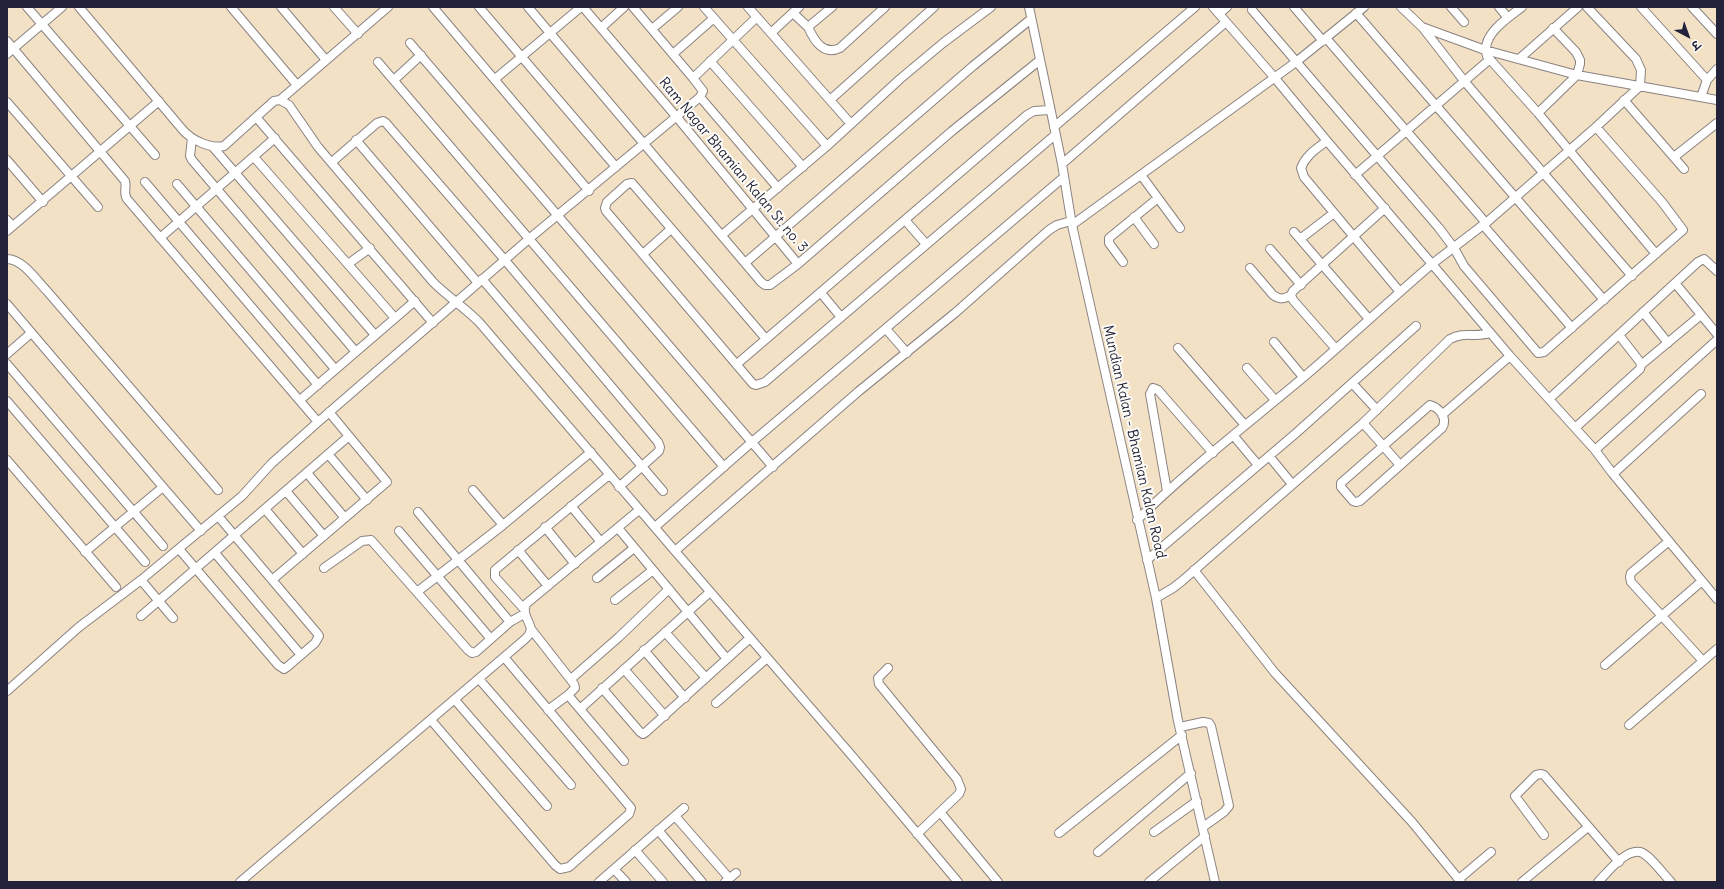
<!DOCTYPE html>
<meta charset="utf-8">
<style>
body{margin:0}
#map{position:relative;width:1724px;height:889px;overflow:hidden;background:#f3e1c6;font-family:Delius,"Playpen Sans Deva",sans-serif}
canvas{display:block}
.frame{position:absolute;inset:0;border:8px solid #22223b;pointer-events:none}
.north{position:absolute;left:1668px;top:16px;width:40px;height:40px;-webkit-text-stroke:3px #fdfcf7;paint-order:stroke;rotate:139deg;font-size:11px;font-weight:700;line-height:16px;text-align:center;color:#22223b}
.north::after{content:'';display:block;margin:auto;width:14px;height:18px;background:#22223b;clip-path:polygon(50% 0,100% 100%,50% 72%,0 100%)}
</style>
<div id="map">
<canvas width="1724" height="889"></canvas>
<div class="frame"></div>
<div class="north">उ</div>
</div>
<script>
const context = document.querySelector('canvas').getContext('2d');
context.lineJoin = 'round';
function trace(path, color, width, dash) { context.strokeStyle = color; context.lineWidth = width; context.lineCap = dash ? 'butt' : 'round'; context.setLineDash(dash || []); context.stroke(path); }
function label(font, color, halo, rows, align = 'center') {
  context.font = font + ' Delius,sans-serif'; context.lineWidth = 4; context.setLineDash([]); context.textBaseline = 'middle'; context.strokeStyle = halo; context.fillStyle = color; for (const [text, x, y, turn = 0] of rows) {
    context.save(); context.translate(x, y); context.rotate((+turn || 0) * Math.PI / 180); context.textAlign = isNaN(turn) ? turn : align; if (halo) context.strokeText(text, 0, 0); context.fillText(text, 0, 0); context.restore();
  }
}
const minor = new Path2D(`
 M27 7 155 155
 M79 7 182 129C191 140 210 149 224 146L274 101 280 100 289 105 318 147 433 282C447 296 464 307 479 322L675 551 859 391 955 313 1049 230 1057 225 1071 221
 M231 7 297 85
 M281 7 326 60
 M334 7 358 34
 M433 7 589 191
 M479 7 616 167
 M528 7 761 282 765 285H770L798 264
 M583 7 680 121 798 264 952 131 1040 60
 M633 7 693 78
 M704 7 827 146
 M748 7 851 124
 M1029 7 1062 164 1072 225 1156 598 1178 721 1215 882
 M1213 7 1274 77 1327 141 1432 264 1483 225 1486 223 1596 127 1662 202 1683 230 1544 352 1538 353 1464 266 1454 248 1439 228 1252 10
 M1294 7 1323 41
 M1401 7 1422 27 1485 50 1577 75 1717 100
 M1451 7 1464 22
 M1499 7 1508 18
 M1522 7C1508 18 1480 35 1487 56L1538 113 1656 254
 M1587 7 1636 59 1641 70 1640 86 1596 127
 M1641 7 1707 80
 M1692 7 1717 34
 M793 13 808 27 832 7
 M1356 13 1604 300
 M1219 14 1227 7
 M757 17 693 78 703 91 700 97 778 188
 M808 27C814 40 823 56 840 48L885 7
 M601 28 624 7
 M1423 28 1465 82 1632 276
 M652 29 678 7
 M771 33 799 7
 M1326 38 1486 223
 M7 41 125 181C127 187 123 193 127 199L318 422
 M410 43 773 467
 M7 54 62 7
 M673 54 714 18
 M1519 59 1578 7
 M710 61 803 167
 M378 62 724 467
 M495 79 581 7
 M394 80 421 55
 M1701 97 1707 80 1717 69
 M280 100 388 7
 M830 100 934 7
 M1624 100 1684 169
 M7 102 98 207
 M1538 113 1577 75 1580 64V60L1576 52 1553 28
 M256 117 433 323
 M1054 127 1195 7
 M192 138 190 156 192 160 356 352
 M356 140 478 283
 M1327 141C1316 149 1306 155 1301 168L1304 177 1400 292
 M212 146 375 335
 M254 157 395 318
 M1674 157 1717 123
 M7 160 43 202
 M332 162 377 123 383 121 386 123 504 259 658 442 660 447 659 451 619 487
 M1062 164 1226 22
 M1141 175 1180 228
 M1355 175 1489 60
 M145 182 318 385
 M177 184 335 369
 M1134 217 1154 244
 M7 220 13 226
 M905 220 926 244
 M1072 225 1296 62 1364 7
 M1483 225 1572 328
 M7 231 159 101
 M1294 232 1369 319
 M722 235 827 146 900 79 943 43 991 7
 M160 238 275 138
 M1300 239 1334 213
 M1270 249 1301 285
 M643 254 671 229
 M7 259C23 259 37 281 47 291L218 490
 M1123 262 1109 243V238L1158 198
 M745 263 973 66 1031 19
 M348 264 370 248
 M1250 268 1273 295C1280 300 1284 299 1291 295
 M482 279 663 491
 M1675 283 1717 334
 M821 293 841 317
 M7 304 163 487
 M1643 312 1668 343
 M886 329 907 353
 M766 339 632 183 627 184 607 202 605 208 606 211 753 384 756 385 765 382 1055 135
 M1274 342 1303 377
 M1178 348 1244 424
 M1336 349 1293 300 1291 295 1293 291 1385 208
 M7 354 31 333
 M7 364 163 546
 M737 364 1027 115 1034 111 1050 110
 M1641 365 1701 315
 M1247 368 1275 400
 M1352 383 1377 410
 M1549 399 1698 262 1704 259 1717 271
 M300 400 415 301
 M7 401 145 562
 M1430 405C1440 408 1448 419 1442 428L1360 501 1356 502 1353 501 1341 487V483Z
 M1442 415 1510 356
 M1363 423 1400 465
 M1575 428 1640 369 1641 365 1640 362 1619 335
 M1233 435 1258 465
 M1595 450 1717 340
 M328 454 367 500
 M1269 456 1292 484
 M7 460 116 587
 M307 473 345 518
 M1613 474 1701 394
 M473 490 503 525
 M286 491 324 536
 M1167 491 1150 394 1153 388 1158 390 1213 453
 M571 506 601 542
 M265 509 303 554
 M418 512 510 622
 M1137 520C1190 468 1249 423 1305 376 1348 339 1389 301 1432 264L1510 356 1595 450 1613 474 1717 599
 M545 527 575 564
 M655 527 752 442 1064 177
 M618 528 727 659
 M399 531 491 639
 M1669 541 1631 573 1630 577 1631 582 1703 661
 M179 549 278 665 284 669 287 667 315 643 319 636 317 633 218 516
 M518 550 548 586
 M675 551 853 757 958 882
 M85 552 163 487 201 531
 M215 553 301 655
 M1147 560 1295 434 1416 326
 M324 568 362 541 371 540 468 650 472 653 476 652 510 622 524 614
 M1194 570 1275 673 1412 822 1461 882
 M597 578 634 548
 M141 580 173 618
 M272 580 387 482 329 412
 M417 592 503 525 591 452
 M1156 598 1173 588 1182 581 1363 423 1450 339C1465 331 1475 338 1490 333
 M615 600 653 570
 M524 609 495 577V570L609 475
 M141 616 349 436
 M531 629 574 684 575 688 568 695 548 710
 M665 632 706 678
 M644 650 685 698
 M1605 665 1702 581
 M888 668 878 678 879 684 957 779 961 789 959 794 917 834
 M624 669 665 716
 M479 679 571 785
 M571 679 619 637 669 589
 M602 688 640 732 643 734 646 732 750 638
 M7 691 79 627 141 580 242 496 271 464 318 422 530 238 700 97
 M568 695 624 761
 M455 700 547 806
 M716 703 767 658
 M580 709 710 592
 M431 720 555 865 560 869 569 867 629 814 631 808 504 657
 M1629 725 1717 649
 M1180 727 1203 722 1209 723 1211 726 1229 806 1224 812 1203 827
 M940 812 998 882
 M675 816 729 878
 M658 830 702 882
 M1154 832 1197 801
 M1059 833 1182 735
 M1544 835 1515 796 1536 775 1541 774 1544 775 1619 862
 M635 850 663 882
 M1098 852 1191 773
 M614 869 626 882
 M1459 879 1491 852
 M240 882 524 640 529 635 531 629C529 620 522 614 526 604L639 510
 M599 882 684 808
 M725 882 736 873
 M1149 882 1205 836
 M1522 882 1588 827
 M1598 882C1607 873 1625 849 1640 852 1649 854 1664 875 1671 882`);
trace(minor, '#8a8280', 10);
trace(minor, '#fff', 8);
label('14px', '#22223b', '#fdfcf7', [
 ["Ram Nagar Bhamian Kalan St. no. 3",733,165,50],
 ["Mundian Kalan - Bhamian Kalan Road",1134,442,77]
]);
</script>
